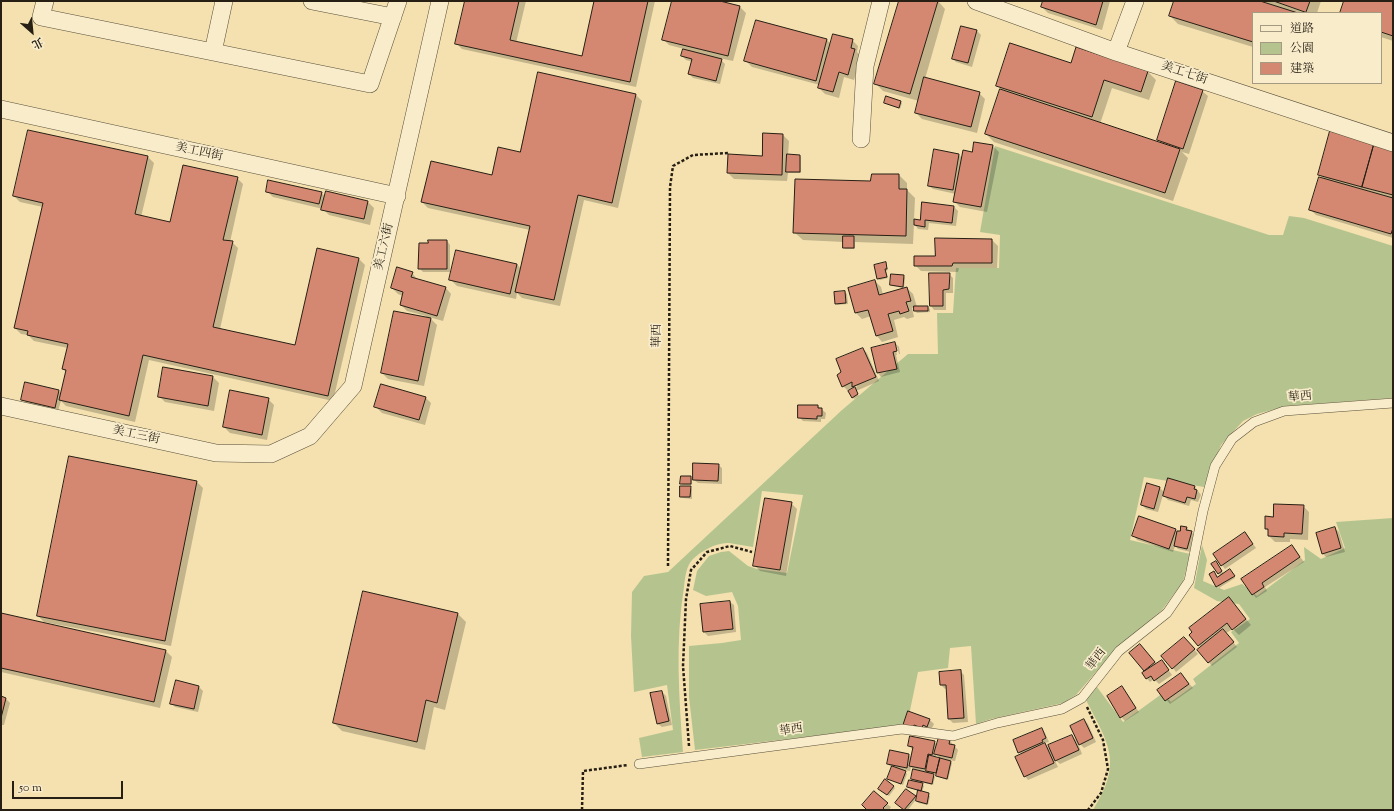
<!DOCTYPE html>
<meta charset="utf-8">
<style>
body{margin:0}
#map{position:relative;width:1394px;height:811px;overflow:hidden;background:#f4e1af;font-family:"Sorts Mill Goudy","Noto Serif TC",serif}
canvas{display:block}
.frame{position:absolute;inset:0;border:2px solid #271f14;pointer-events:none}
.legend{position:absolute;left:1252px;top:12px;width:130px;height:72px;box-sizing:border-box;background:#f8eccb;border:1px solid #a49a82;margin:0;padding:5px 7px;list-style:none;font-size:12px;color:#271f14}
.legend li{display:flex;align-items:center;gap:8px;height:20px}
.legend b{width:20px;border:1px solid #a49a82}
.north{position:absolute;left:12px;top:12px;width:40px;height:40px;-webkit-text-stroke:3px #f8eccb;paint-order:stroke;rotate:153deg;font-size:11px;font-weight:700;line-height:16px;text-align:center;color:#271f14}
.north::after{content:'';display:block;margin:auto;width:14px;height:18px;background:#271f14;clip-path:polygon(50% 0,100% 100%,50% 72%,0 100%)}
.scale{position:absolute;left:12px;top:781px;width:111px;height:18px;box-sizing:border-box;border:2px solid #271f14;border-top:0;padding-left:5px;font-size:12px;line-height:14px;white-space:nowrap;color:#271f14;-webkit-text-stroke:3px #f8eccb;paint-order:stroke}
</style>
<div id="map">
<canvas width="1394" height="811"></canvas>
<div class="frame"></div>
<ul class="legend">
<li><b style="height:5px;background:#f8eccb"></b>道路</li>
<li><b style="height:11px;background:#b5c48f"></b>公園</li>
<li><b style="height:11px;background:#d58871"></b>建築</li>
</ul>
<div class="north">北</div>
<div class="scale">50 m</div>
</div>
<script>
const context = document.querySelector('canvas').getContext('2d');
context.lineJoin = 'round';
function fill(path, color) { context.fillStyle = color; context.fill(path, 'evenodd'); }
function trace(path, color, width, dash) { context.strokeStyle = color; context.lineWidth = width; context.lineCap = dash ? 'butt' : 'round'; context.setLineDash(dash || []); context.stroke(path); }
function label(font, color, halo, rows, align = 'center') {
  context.font = font + ' "Sorts Mill Goudy","Noto Serif TC",serif'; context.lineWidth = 3.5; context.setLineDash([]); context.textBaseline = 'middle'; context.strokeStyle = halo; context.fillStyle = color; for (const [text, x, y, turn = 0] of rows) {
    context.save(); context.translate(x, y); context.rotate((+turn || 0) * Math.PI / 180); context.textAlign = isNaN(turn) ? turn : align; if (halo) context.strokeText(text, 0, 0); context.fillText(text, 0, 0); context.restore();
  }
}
fill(new Path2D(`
 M995 146 1269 235H1283L1289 216 1304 218 1393 246V398L1286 406 1257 414 1243 421 1221 445 1204 487 1144 477 1130 540 1190 554 1183 582 1162 610 1114 651 1076 695 1063 703 991 719 976 724 971 646 950 648 948 668 918 672 907 725 695 750 689 697V646L722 643 741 640 738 606 732 592 706 596 693 590 697 571 709 556 721 552 729 551 748 566 757 569 787 573 803 495 762 491 753 547C745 546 737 544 729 543 717 542 701 551 693 559 686 566 685 578 684 587 675 642 679 697 683 752L642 757 639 738 673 730 667 685 634 692 631 636 632 592 644 576 668 572 842 410 908 354H938L937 313H953L956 268H999L1000 235 980 232Z
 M1393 518V810H1093C1123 762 1109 745 1086 700L1097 687 1123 722 1163 693 1171 702 1196 684 1193 679 1239 643 1231 632 1250 619 1239 604 1217 601 1194 588 1202 545 1207 560 1203 581 1224 590 1242 584 1257 596 1305 560 1304 547 1321 559 1345 548 1336 522Z`), '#b5c48f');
fill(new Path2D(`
 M466 1H526L516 43 582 57 595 1H655L636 87 462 49 456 43Z
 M673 1H716L740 7 746 13 733 61 719 58 725 64 720 84 693 78 689 74 693 62 686 60 682 56 684 49 669 45 663 39Z
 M900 1H938L945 9 925 79 979 93 985 99 977 133 922 119 916 113 919 101 883 91 875 83Z
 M1044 1H1110L1102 30 1048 13 1042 7Z
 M1175 1H1321L1317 13H1253V47L1178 24 1170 16Z
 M1345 1H1393V41L1381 37V13H1341Z
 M962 27 977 31 981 35 972 67 956 62 953 59Z
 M827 40 831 44 852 40 858 46 857 52 861 56 854 80 844 77 839 98 825 94 819 88 820 85 752 67 746 61Z
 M1077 49 1148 72 1156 80 1149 100 1112 88 1100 124 1162 144 1158 140 1202 91 1208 96 1189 154 1182 152 1188 158 1173 201 994 142 986 134 1004 92 997 85 1071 65Z
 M538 74 636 95 642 101 618 208 584 200 560 306 522 298 517 293 516 299 457 286 451 280 517 264 521 269 530 230 428 208 422 202 493 176 520 153Z
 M900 101 902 103 900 109 885 103Z
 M29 131 148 157 154 163 141 217 171 223 237 178 243 184 230 242H232L238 248 220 329 295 346 359 259 365 265 333 401 149 360 135 422 66 406 61 401 58 411 26 403 22 399 59 391 61 393 66 372 63 369 68 348 34 341 28 335 21 334 15 328 43 207 20 202 14 196Z
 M1331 132 1393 151V238L1316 215 1310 209 1324 179 1319 174Z
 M783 135 789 141 788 155 800 156 801 157V173H788L787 181 734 179 728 173 763 157Z
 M993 146 999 152 987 212 960 207 954 201 956 194 933 189 929 186 935 150 959 155 963 159 973 153Z
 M873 175H899L907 183V190L915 198 914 220 921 221 923 203 954 207 958 211 956 226 929 223 928 230 918 229 914 224 913 244 855 242V249H845L844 247V242L803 240 794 232 870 182Z
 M267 191 321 193 326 197 327 192 368 202 374 208 370 225 329 215 323 209 273 197Z
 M992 240 998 246 997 268H959L958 272 921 271 915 265 936 257Z
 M447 241 450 245V272H423L419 268Z
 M886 263 888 270 886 271 888 278 880 280 878 279Z
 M412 273 418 280 446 288 451 294 443 321 429 317 437 325 424 386 388 379 382 373 425 318 426 316 407 311 401 305 403 296 398 294 392 288Z
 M930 274H949L953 278V293H946V310H934L931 306Z
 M904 276 905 278 904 288 893 286 891 285Z
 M875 281 881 287 883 295 907 288 913 294 917 307H928L930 309V312L917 313 915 311 916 307 912 308 914 317 907 319 904 317 894 320 898 337 882 342 877 336 871 316 862 319 856 313 849 289Z
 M845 292 847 294 848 304 837 305 836 303Z
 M895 343 899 347 900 354H899L897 346H895L897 355H896L900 372 881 377 878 373 872 349Z
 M863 349 867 353 879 381 856 391 859 396 854 399 849 391 857 387V386L847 390 843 386Z
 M213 377 219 383 214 411 165 402 159 396Z
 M425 397 431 403 425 425 382 413 376 407Z
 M268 399 274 405 267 440 230 433 224 427Z
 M818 406 826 413 825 419H821V422L803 421 799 417Z
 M70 457 197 482 203 488 171 646 44 622 38 616Z
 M718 465 722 468V484L698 483 694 480Z
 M691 477 692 479V485H683L681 484Z
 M690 487 692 489V499L683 498 681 497Z
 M1195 487 1201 495 1198 502 1191 500 1189 506 1168 500 1163 495 1158 512 1146 509 1142 505 1160 488 1165 493Z
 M791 503 797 509 786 576 760 571 754 565Z
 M1303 506 1309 512 1308 540 1290 539V542H1275L1269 536V532L1266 528 1274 518Z
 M1187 528 1195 536 1191 552 1178 549 1175 546 1173 552 1137 540 1134 536 1176 530 1181 532Z
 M1335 528 1339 532 1345 552 1326 557 1322 553Z
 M1245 533 1256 548 1225 569 1222 565Z
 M1292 546 1304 562 1265 587 1267 591 1256 598 1253 594Z
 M1217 564 1224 574 1232 572 1235 578 1219 588 1210 575 1214 572 1218 578 1221 576 1212 565Z
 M1229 598 1251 625 1239 635 1233 629 1226 633 1237 647 1212 666 1199 650 1201 648 1199 645Z
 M730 602 734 605 736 632 708 636 704 632Z
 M1 614 166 651 172 657 160 708 1 672Z
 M458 614 466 622 445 710 434 707 425 750 342 731 334 723Z
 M1188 642 1198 654 1176 672 1173 668Z
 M1143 649 1157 664 1162 661 1172 675 1159 684 1154 679 1150 682 1143 674 1146 672 1130 653Z
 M960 671 964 675 968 722 953 723 949 719 947 688 945 689 941 685Z
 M1181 674 1193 688 1170 704 1158 690Z
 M199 687 203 691 198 712 175 707 171 703Z
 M1122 687 1139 712 1125 721 1121 717Z
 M662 692 666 696 672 725 662 727 658 724Z
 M1 697 6 699 10 703 4 725H1Z
 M909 712 930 720 934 724 931 730 908 729Z
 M1084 720 1088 724 1096 742 1084 748 1077 741 1082 754 1060 764 1054 759 1058 767 1028 780 1025 776 1022 755 1019 752 1042 729 1045 733 1049 742 1045 743 1046 745 1051 750 1072 736 1079 743Z
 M950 741 958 750 955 761 949 760 952 763 948 780 939 777 937 774 931 773 935 777 933 785 920 782 924 786 922 792 930 796 928 805 918 803 917 801 919 791 908 787 916 783 912 779 914 770 911 767 910 771 903 770 907 774 903 785 888 779 892 768 888 764 891 751 909 755 912 758 913 750 909 746 934 742 938 745ZM936 755 941 759 936 758Z
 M893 786 895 788 889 796 881 790Z
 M915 797 917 798 908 810H905L898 805Z
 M887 804 891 807 889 810H868Z`), '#0003');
const building = new Path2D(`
 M465 1H519L510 40 582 56 594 1H648L630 82 455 44Z
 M672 1H720L740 6 728 56 662 40Z
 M899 1H938L910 94 874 84Z
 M1043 1H1103L1096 25 1041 7Z
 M1174 1H1260L1298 13H1253V42L1169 16Z
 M1274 1H1310L1306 12Z
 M1344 1H1393V36L1381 32V13H1340Z
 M756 20 827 39 816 81 744 61Z
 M961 26 977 30 968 63 952 59Z
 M833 34 853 39 851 48 855 49 848 75 839 72 833 92 818 88Z
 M1010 43 1071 63 1076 47 1148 71 1141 92 1104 80 1092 117 996 86Z
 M683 49 722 59 716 81 688 74 692 59 681 56Z
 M538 72 636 94 612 203 578 195 554 300 515 292 530 226 421 202 431 161 492 175 498 147 520 152Z
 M924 77 980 92 971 127 915 113Z
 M1176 81 1203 90 1183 149 1157 140Z
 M1000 89 1180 149 1165 193 985 134Z
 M886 96 901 101 899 108 884 103Z
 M28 130 148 156 135 214 170 222 183 165 238 177 223 240 233 241 213 327 295 345 317 248 359 258 328 396 143 355 129 416 59 400 66 370 62 369 68 344 27 335 28 331 14 328 43 203 13 196Z
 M1330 131 1374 143 1362 187 1318 175Z
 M763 133 783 134 782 175 727 173 728 154 762 156Z
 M974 142 993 145 981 207 953 202 963 150 972 152Z
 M1374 145 1393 150V195L1362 187Z
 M934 149 959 154 953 190 928 186Z
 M787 154 800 155V172H786Z
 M872 174H899V189H907L906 236 793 233 795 179 870 181Z
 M1319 177 1393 198V228L1391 234 1309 210Z
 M268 180 322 192 319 204 266 192Z
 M326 191 368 201 364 219 321 210Z
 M922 202 954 206 952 223 925 220V227L914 225V219L920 220Z
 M843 236H854V248H843Z
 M935 238 992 239V263H953L952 266H914V256H935Z
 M428 240H447V269H418L419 243H428Z
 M456 250 517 264 510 294 449 280Z
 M886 262 887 269H885L887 277 877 279 874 265Z
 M397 267 413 272 411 277 446 287 437 316 400 305 403 292 391 288Z
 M929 273H950L949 289 943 290V306H930Z
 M891 274 904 275 903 287 890 285Z
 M875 280 879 295 907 287 911 301 906 302 909 311 900 314 899 311 888 314 893 331 876 336 868 310 855 313 848 288Z
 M845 291 846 303 835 304 834 292Z
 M914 306H928V311H914Z
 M394 311 431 318 418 381 381 373Z
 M895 342 897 351 893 352 897 369 877 373 871 348Z
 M863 348 876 377 852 387V382L842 387 837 375 841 372 836 359Z
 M163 367 213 376 208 406 158 397Z
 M25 382 59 390 55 408 21 400Z
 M381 384 426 397 419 420 374 407Z
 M855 387 858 394 852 398 848 391Z
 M230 390 269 398 262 435 223 427Z
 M798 405H818V408H822V416H817V419L798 418Z
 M69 456 197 481 165 641 37 616Z
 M693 463 719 464 718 481 693 480Z
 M681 476H691V484H680Z
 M1168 478 1195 486 1194 489 1197 490 1195 499 1187 497 1185 503 1163 496Z
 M1147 483 1160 487 1154 509 1141 505Z
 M680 486H691L690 497H680Z
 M765 498 792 502 780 570 753 566Z
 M1274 504 1304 505 1302 534 1284 533V537L1268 536V529H1265V516L1273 517Z
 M1139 516 1176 529 1169 549 1132 536Z
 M1181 526 1187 527 1186 530 1192 531 1187 549 1174 546 1177 531H1180Z
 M1335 527 1341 548 1322 554 1316 533Z
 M1245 532 1253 544 1221 566 1213 554Z
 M1292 545 1300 557 1262 583 1264 587 1252 595 1241 579Z
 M1216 561 1222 571 1218 574 1211 564Z
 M1230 569 1235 576 1216 587 1209 574 1214 571 1217 577Z
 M363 591 458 613 437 703 426 700 417 742 333 723Z
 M1229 597 1246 619 1232 630 1227 623 1198 646 1189 635 1192 632 1189 628Z
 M730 601 733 629 703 632 700 604Z
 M1 613 166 650 154 702 1 668Z
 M1223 629 1234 642 1208 663 1197 650Z
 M1184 637 1195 649 1172 669 1161 656Z
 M1140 644 1155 662 1144 671 1129 653Z
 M1162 660 1169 670 1154 681 1151 676 1146 679 1142 673Z
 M961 670 964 718 948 719 946 685H940L939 672Z
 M1181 673 1189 684 1165 701 1157 690Z
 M176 680 199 686 194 709 170 704Z
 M1122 686 1136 708 1120 718 1107 696Z
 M662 691 669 721 657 724 650 693Z
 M1 696 6 698 1 718Z
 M908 711 930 719 927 727 923 725 922 728 914 725 912 729 903 726Z
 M1084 719 1093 738 1079 745 1070 726Z
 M1042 728 1046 738 1042 740 1043 742 1018 753 1013 740Z
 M1072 735 1079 750 1055 761 1048 745Z
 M910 736 935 741 932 755 928 754 925 769 909 766 913 747 908 746Z
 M939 737 950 740 949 744 955 745 952 758 934 754Z
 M1045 743 1054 763 1024 777 1015 757Z
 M890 750 909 754 907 768 887 764Z
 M929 755 940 758 936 773 926 771Z
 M940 758 951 761 947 779 936 776Z
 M892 766 906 771 901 784 887 779Z
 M913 769 934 774 932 784 911 779Z
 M885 779 894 786 887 795 878 789Z
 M909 780 923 783 921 791 907 787Z
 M906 789 916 796 904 810 895 803Z
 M918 790 929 793 927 804 916 801Z
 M874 791 888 803 883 808 885 810H867L862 805Z`);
fill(building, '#d58871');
trace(building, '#271f14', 1);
const service = new Path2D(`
 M639 764 902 729 953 736 997 723 1062 709 1082 698 1119 651 1167 613 1189 581 1203 511 1215 466 1232 439 1254 422 1284 411 1393 403`);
const minor = new Path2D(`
 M45 1 41 17 213 52 224 1
 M312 1 393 17
 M976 1 1116 52 1393 143
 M213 52 370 84 398 1
 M1116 52 1135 1
 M1 109 397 196
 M861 139 865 66 881 1
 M1 406 216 453 271 454 310 436 353 386 440 1`);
trace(service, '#5a503b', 10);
trace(minor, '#5a503b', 18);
trace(new Path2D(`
 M668 566 670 187 673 166 693 155 729 153
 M1087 707 1103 740 1108 769 1101 793 1088 810
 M689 746 683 666 686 599 691 570 707 552 730 546 752 552
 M582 810 583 771 628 765`), '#271f14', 2.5, [3, 2]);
trace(service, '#f8eccb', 9);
trace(minor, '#f8eccb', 17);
label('12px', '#271f14', '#f8eccb', [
 ["美工七街",1184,74,18],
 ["美工四街",199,153,12],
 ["美工六街",385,247,-77],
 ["華西",658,336,-90],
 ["華西",1300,398,-5],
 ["美工三街",136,436,12],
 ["華西",1097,660,-52],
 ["華西",791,731,-8]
]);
</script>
